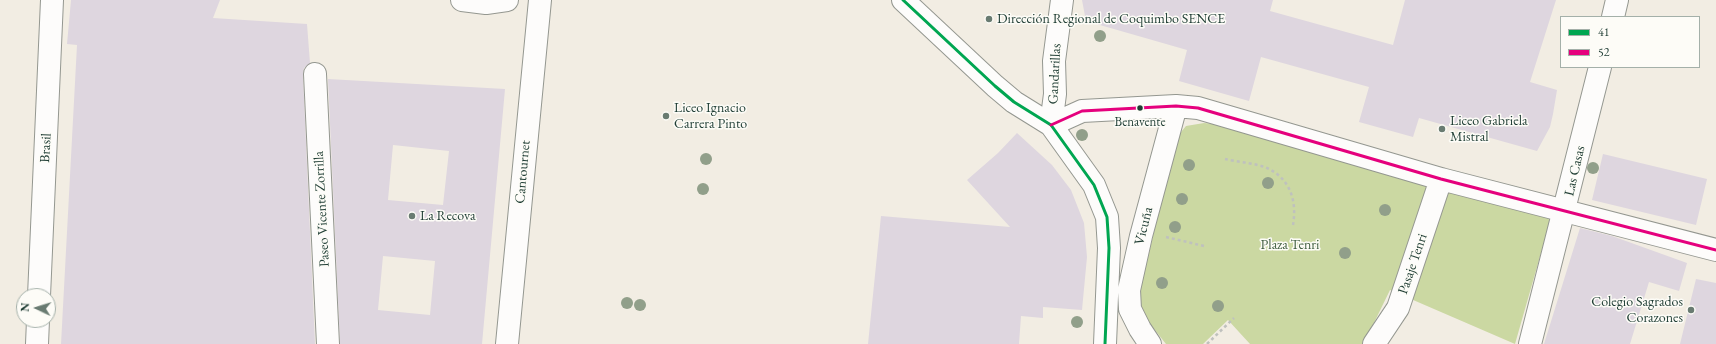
<!DOCTYPE html>
<meta charset="utf-8">
<style>
body{margin:0}
#map{position:relative;width:1716px;height:344px;overflow:hidden;background:#f2ede3;font-family:"EB Garamond",serif}
canvas{display:block}
.legend{position:absolute;left:1560px;top:16px;width:140px;height:52px;box-sizing:border-box;background:#fdfcf7;border:1px solid #a4b0a9;margin:0;padding:5px 7px;list-style:none;font-size:12px;color:#1f3d34}
.legend li{display:flex;align-items:center;gap:8px;height:20px}
.legend b{width:20px;border:1px solid #a4b0a9}
.north{position:absolute;left:16px;top:288px;width:40px;height:40px;box-sizing:border-box;background:#fdfcf7;border:1px solid #a4b0a9;border-radius:50%;rotate:274deg;font-size:11px;font-weight:700;line-height:16px;text-align:center;color:#1f3d34}
.north::after{content:'';display:block;margin:auto;width:14px;height:18px;background:#697b71;clip-path:polygon(50% 0,100% 100%,50% 72%,0 100%)}
</style>
<div id="map">
<canvas width="1716" height="344"></canvas>
<ul class="legend">
<li><b style="height:5px;background:#00a651"></b>41</li>
<li><b style="height:5px;background:#e5007d"></b>52</li>
</ul>
<div class="north">N</div>
</div>
<script>
const context = document.querySelector('canvas').getContext('2d');
context.lineJoin = 'round';
function fill(path, color) { context.fillStyle = color; context.fill(path, 'evenodd'); }
function trace(path, color, width, dash) { context.strokeStyle = color; context.lineWidth = width; context.lineCap = dash ? 'butt' : 'round'; context.setLineDash(dash || []); context.stroke(path); }
function label(font, color, halo, rows, align = 'center') {
  context.font = font + ' "EB Garamond",serif'; context.lineWidth = 3; context.setLineDash([]); context.textBaseline = 'middle'; context.strokeStyle = halo; context.fillStyle = color; for (const [text, x, y, turn = 0] of rows) {
    context.save(); context.translate(x, y); context.rotate((+turn || 0) * Math.PI / 180); context.textAlign = isNaN(turn) ? turn : align; if (halo) context.strokeText(text, 0, 0); context.fillText(text, 0, 0); context.restore();
  }
}
fill(new Path2D(`
 M1204 123 1226 125 1551 218 1515 344 1390 290 1372 327 1362 344H1250L1228 320 1203 344H1166L1143 315 1137 304 1176 138 1186 126Z`), '#cbd8a2');
fill(new Path2D(`
 M71 0H220L213 18 307 24 310 63 304 68 303 75 315 344H61L77 45 67 44Z
 M1082 0H1273L1270 11 1393 45 1405 0H1556L1530 82 1557 90 1553 114 1550 127 1537 151 1419 118 1413 137 1359 122 1369 87 1261 57 1249 101 1179 81 1187 50 1086 21Z
 M328 79 505 89 482 344H340ZM393 145 449 151 443 205 388 200ZM383 256 435 261 430 315 378 310Z
 M1017 133 1052 165 1071 190 1084 223 1087 257 1082 310 1043 307V318L1021 316 1019 344H868L881 216 1010 227 967 180 998 153Z
 M1603 154 1707 179 1696 225 1592 200Z
 M1580 228 1612 236 1687 263 1679 291 1649 282 1630 344H1544Z
 M1696 279 1716 283V344H1680Z`), '#ded6df');
const minor = new Path2D(`
 M462 0 486 3 507 0
 M903 0 995 86 1014 102 1051 125 1094 185 1107 217 1109 248 1105 344
 M1613 17 1617 0
 M315 74 328 344
 M1051 125 1082 111 1176 106 1198 108 1441 179 1716 250
 M1051 125 1055 94 1054 61 1062 0
 M39 296 52 0
 M37 344 38 320
 M507 344 540 0
 M1150 344 1140 329 1130 309 1129 290 1141 236 1176 106
 M1374 344 1398 308 1441 179
 M1530 344 1600 67`);
trace(minor, '#949790', 24);
trace(new Path2D(`
 M1225 159C1238 162 1255 163 1267 168 1291 179 1297 202 1293 225
 M1166 237 1204 246
 M1207 344 1234 318`), '#bfc1be', 2.5, [3, 3]);
trace(minor, '#fdfcfb', 22);
trace(new Path2D(`
 M903 0 995 86 1014 102 1051 125 1094 185 1107 217 1109 248 1105 344`), '#00a651', 3);
trace(new Path2D(`
 M1051 125 1082 111 1176 106 1198 108 1441 179 1716 250`), '#e5007d', 3);
context.fillStyle = '#919f8a';
for (const [x, y] of [
 [1100,36],
 [1082,135],
 [706,159],
 [1189,165],
 [1593,168],
 [1268,183],
 [703,189],
 [1182,199],
 [1385,210],
 [1175,227],
 [1345,253],
 [1162,283],
 [627,303],
 [640,305],
 [1218,306],
 [1077,322]
]) { context.beginPath(); context.arc(x, y, 6, 0, 2 * Math.PI); context.fill(); }
for (const [x, y, r, color] of [
 [989,19,4,"#697b71"],
 [1140,108,3.5,"#1f3d34"],
 [666,116,4,"#697b71"],
 [1442,129,4,"#697b71"],
 [412,216,4,"#697b71"],
 [1691,310,4,"#697b71"]
]) { const dot = new Path2D(); dot.arc(x, y, r, 0, 2 * Math.PI); context.fillStyle = color; context.fill(dot); trace(dot, '#fdfcf7', 1.5); }
label('13px', '#1f3d34', '#fdfcf7', [
 ["Benavente",1140,122]
]);
label('14px', '#1f3d34', '#fdfcf7', [
 ["Dirección Regional de Coquimbo SENCE",997,19],
 ["Liceo Ignacio",674,108],
 ["Carrera Pinto",674,124],
 ["Liceo Gabriela",1450,121],
 ["Mistral",1450,137],
 ["La Recova",420,216],
 ["Colegio Sagrados",1683,302,"right"],
 ["Corazones",1683,318,"right"]
], 'left');
label('14px', '#1f3d34', '#fdfcf7', [
 ["Gandarillas",1055,74,-87],
 ["Brasil",46,148,-87],
 ["Las Casas",1575,171,-77],
 ["Cantournet",523,172,-85],
 ["Paseo Vicente Zorrilla",322,209,-93],
 ["Vicuña",1144,226,-76],
 ["Pasaje Tenri",1413,264,-71]
]);
label('14px', '#426042', '#fdfcf7', [
 ["Plaza Tenri",1290,245]
]);
</script>
